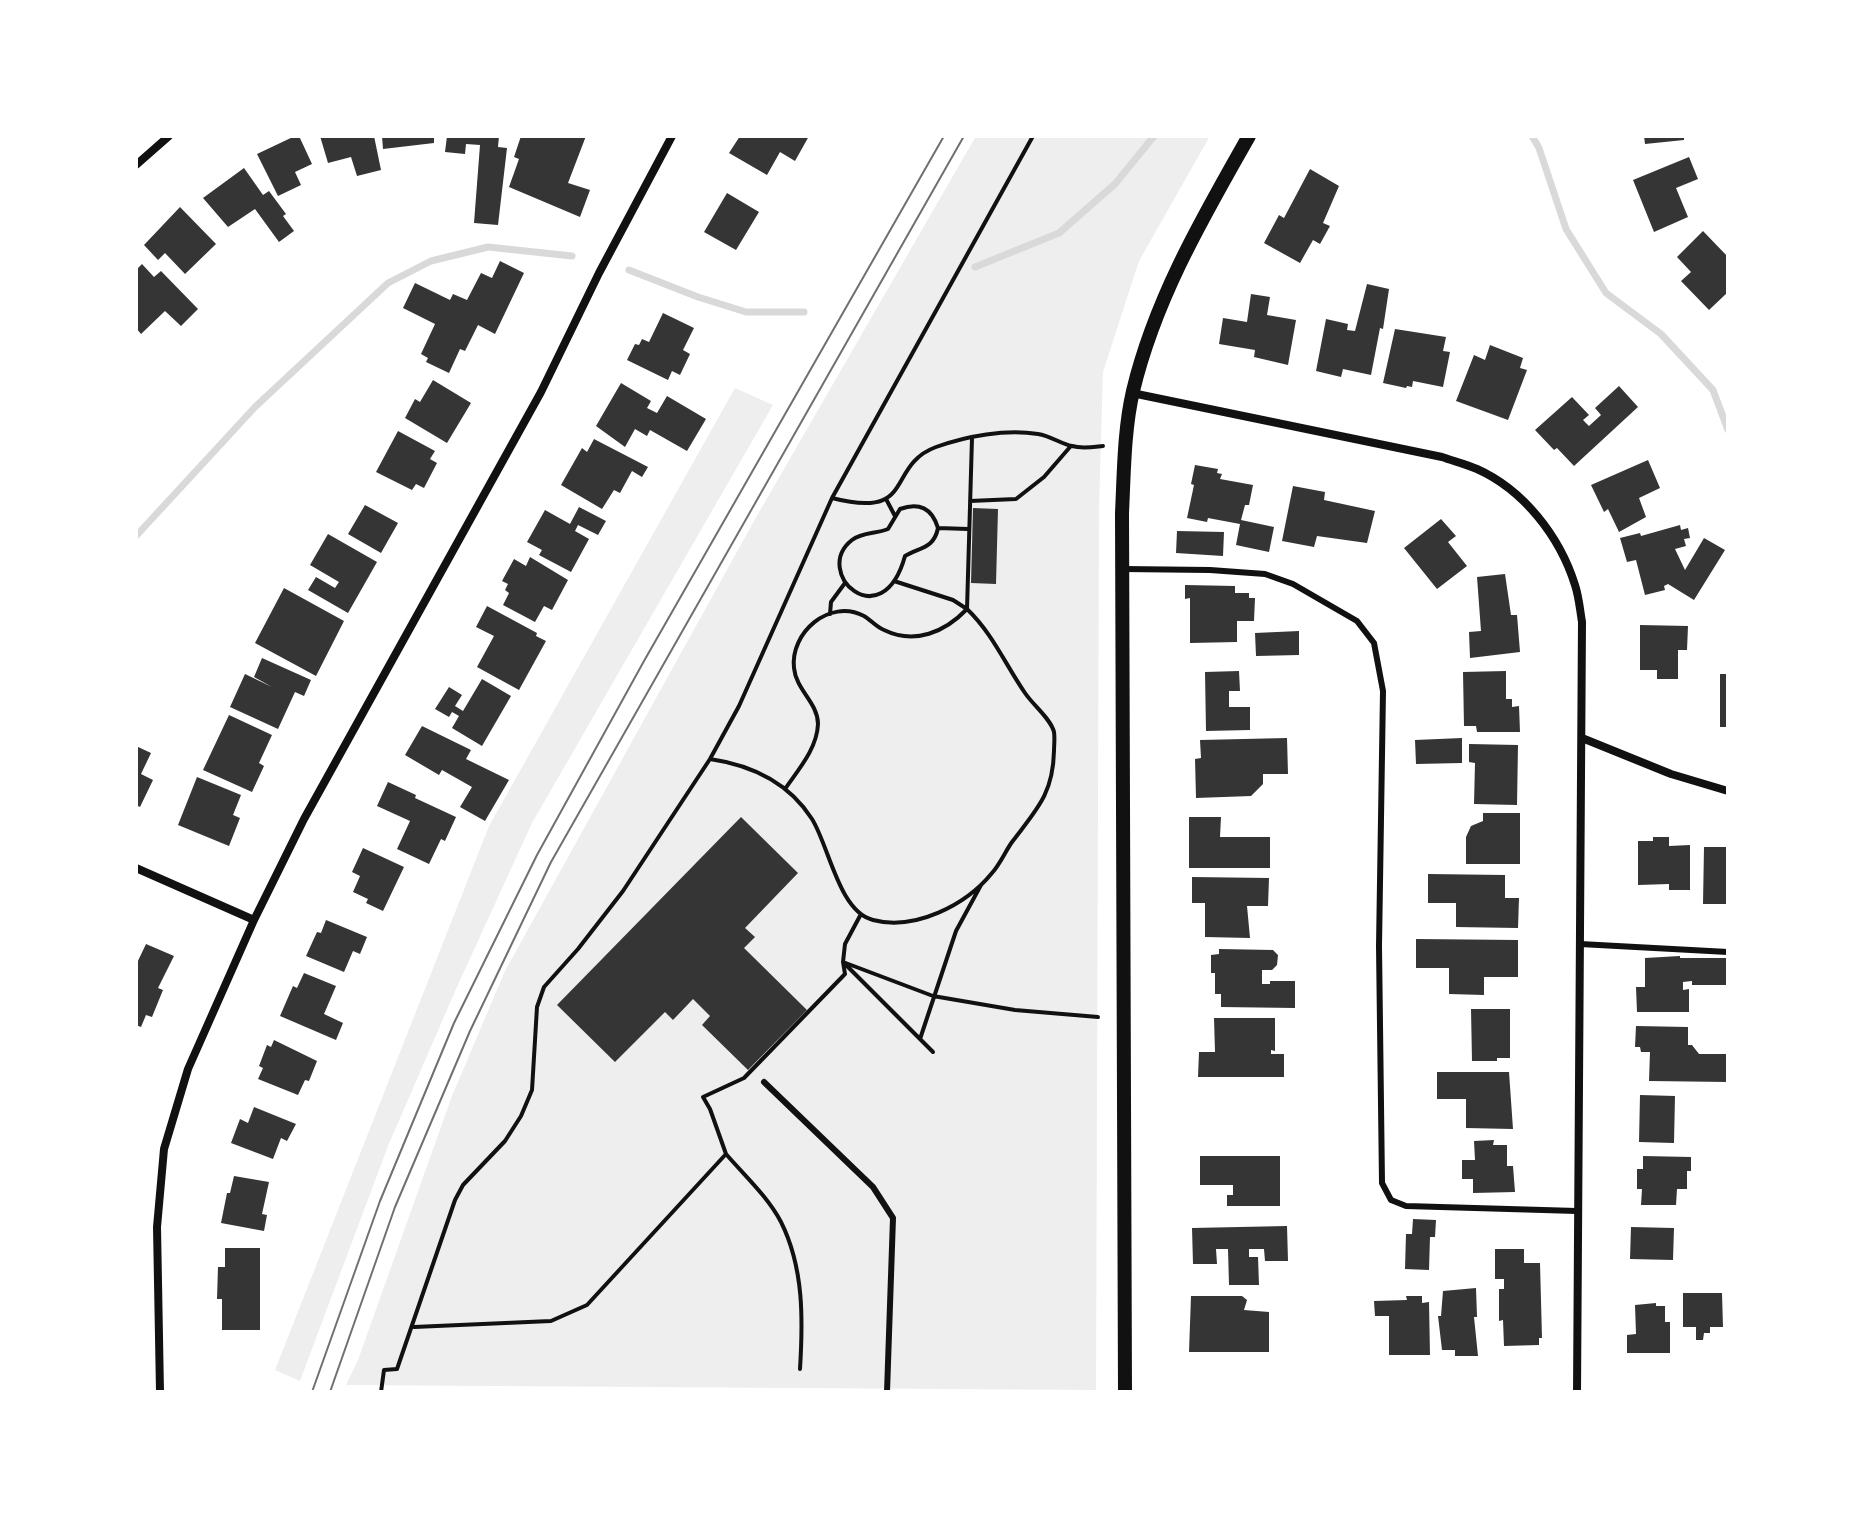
<!DOCTYPE html>
<style>
body{margin:0}
#map{position:relative;width:1864px;height:1528px;overflow:hidden;background:#fff;font-family:"Titillium Web",sans-serif}
canvas{display:block}
.frame{position:absolute;inset:0;border:138px solid #fff;pointer-events:none}
</style>
<div id="map">
<canvas width="1864" height="1528"></canvas>
<div class="frame"></div>
</div>
<script>
const context = document.querySelector('canvas').getContext('2d');
context.lineJoin = 'round';
function fill(path, color) { context.fillStyle = color; context.fill(path, 'evenodd'); }
function trace(path, color, width, dash) { context.strokeStyle = color; context.lineWidth = width; context.lineCap = dash ? 'butt' : 'round'; context.setLineDash(dash || []); context.stroke(path); }
fill(new Path2D(`
 M976 136H1210L1139 261 1103 372 1099 508 1096 1390 346 1385 358 1360 452 1096 505 971 754 521Z
 M735 388 773 405 532 823 456 989 388 1146 300 1381 275 1370 489 826Z`), '#eee');
trace(new Path2D(`
 M1532 136 1539 148 1566 229 1606 293 1661 334 1713 390 1728 430
 M975 267 1059 233 1115 184 1154 136
 M629 270 698 297 746 312H804
 M136 536 255 407 388 283 431 261 488 247 572 256`), '#d9d9d9', 7);
fill(new Path2D(`
 M295 136H299L312 164 295 172 301 185 278 196 257 154Z
 M320 136H374L381 170 357 176 351 157 328 163Z
 M382 136H434V143L383 149Z
 M447 136H499L498 147 507 148 498 225 474 223 480 145 466 144 465 154 445 152Z
 M521 136H586L568 183 590 190 580 217 509 187 519 159 514 157Z
 M740 136H809L795 161 780 152 767 175 729 153Z
 M1644 136H1684V140L1645 144Z
 M1689 157 1698 179 1676 188 1688 217 1654 232 1633 180Z
 M244 168 263 195 269 191 286 214 283 216 294 231 279 242 255 209 228 227 203 198Z
 M1310 169 1339 186 1323 223 1330 226 1320 244 1313 240 1300 263 1264 243 1279 215 1284 218Z
 M727 193 759 212 736 250 704 232Z
 M180 207 216 244 185 274 165 253 158 260 144 245Z
 M1703 231 1728 257V292L1709 310 1681 281 1691 272 1677 257Z
 M500 261 524 273 495 334 478 325 465 351 460 349 449 373 426 362 428 358 421 354 435 324 403 308 415 283 450 300 453 294 467 300 481 273 492 278Z
 M142 264 154 277 161 271 198 309 181 326 165 311 141 334 136 328V270Z
 M1367 284 1389 289 1383 329 1380 328 1371 375 1343 369 1341 377 1316 371 1326 319 1348 324 1347 330 1355 331Z
 M1251 294 1270 297 1267 315 1296 320 1288 365 1254 357 1255 350 1219 344 1223 318 1247 322Z
 M663 313 694 328 683 350 690 354 680 375 672 371 668 380 627 360 635 344 639 345 642 339 649 342Z
 M1395 329 1446 337 1443 351 1450 352 1443 387 1413 381 1412 387 1407 386 1406 388 1383 383Z
 M1490 345 1523 358 1520 368 1527 370 1508 420 1456 401 1474 355 1485 360Z
 M433 380 471 403 447 443 405 418 415 399 420 402Z
 M621 383 651 401 647 408 657 413 667 396 706 419 687 451 650 430 647 436 635 429 625 447 596 426Z
 M1619 386 1638 407 1574 466 1557 448 1554 450 1535 430 1572 397 1589 415 1583 420 1589 426 1601 415 1595 408Z
 M398 431 435 451 430 459 437 463 424 488 416 484 412 490 376 472Z
 M594 439 648 467 642 477 632 471 620 493 614 490 602 509 561 485 582 448 587 452Z
 M1648 460 1660 488 1639 498 1646 517 1619 532 1608 509 1604 512 1591 485Z
 M1195 465 1218 469 1217 473 1222 474 1220 479 1253 485 1249 505H1245L1241 520 1274 527 1269 552 1236 545 1240 524 1208 518 1207 522 1187 518 1194 485 1191 484Z
 M1293 486 1325 492 1324 500 1375 511 1367 543 1317 536 1314 547 1282 541Z
 M365 505 398 523 381 553 348 534Z
 M579 507 606 521 598 535 578 525 575 531 589 539 571 572 539 555 542 550 527 542 545 510 570 524Z
 M973 508 998 509 996 584 971 583Z
 M1441 519 1456 536 1448 542 1467 566 1437 589 1404 548Z
 M1680 525 1681 530 1688 528 1690 538 1684 539 1686 546 1675 549 1685 570 1704 538 1725 550 1694 600 1668 584 1664 586 1665 590 1645 595 1636 560 1627 562 1620 538 1640 533 1641 536Z
 M1177 531 1224 532 1223 556 1176 553Z
 M328 534 377 562 348 613 308 590 316 577 335 588 339 582 310 565Z
 M530 557 568 580 552 610 544 606 535 622 503 605 509 593 505 590 508 584 502 581 514 559 526 566Z
 M1505 574 1511 615H1517L1520 652 1470 658 1469 632 1481 631 1477 577Z
 M1185 585 1235 586V593H1249V598H1255L1254 621H1237V642L1190 643V598L1185 599Z
 M284 588 344 621 316 676 255 643Z
 M487 606 537 633 536 636 546 641 519 690 477 667 494 636 476 627Z
 M1640 625 1688 626 1687 650H1678V679H1657V670H1640Z
 M1299 631V655L1256 656 1255 633Z
 M262 658 311 680 304 696 295 692 278 729 230 707 245 674 272 687 254 677Z
 M1239 671 1240 691H1229V707H1250V730L1206 731 1205 672Z
 M1506 671V699H1512V707L1519 706 1520 732H1477L1476 726H1464L1463 672Z
 M1720 674H1728V727H1720Z
 M482 679 511 696 482 746 452 728 459 716 452 712 449 717 435 709 449 687 462 695 455 706 463 711Z
 M229 715 272 735 259 763 264 766 252 792 203 770Z
 M422 726 471 750 466 759 509 780 485 821 460 807 472 787 442 770 439 775 405 755Z
 M1287 738 1288 774H1263V784L1251 796 1196 798 1195 759 1201 758 1200 740Z
 M1462 738V763L1416 764 1415 740Z
 M1469 744 1518 745 1517 805 1474 804 1475 763 1469 762Z
 M136 746 151 753 141 774 153 780 140 807 136 805Z
 M197 777 241 795 233 815 240 818 229 846 178 825Z
 M388 782 416 795 415 798 456 817 445 841 441 839 429 864 397 849 410 821 377 806Z
 M1483 813H1520V864H1466V837L1471 826 1483 821Z
 M741 817 798 873 745 928 755 937 744 948 807 1010 748 1070 702 1025 710 1016 693 999 673 1020 665 1012 615 1062 557 1005Z
 M1189 817H1221L1220 837H1270V868H1189Z
 M1653 837H1669V846L1690 845V890H1669V884L1638 885V841H1653Z
 M1704 847H1728V904H1703Z
 M363 848 404 867 383 911 366 903 368 899 353 892 360 876 352 872Z
 M1428 874 1505 875V898H1519L1518 928 1456 927V903H1428Z
 M1192 877 1269 878 1268 906H1247L1250 938 1205 937V903H1192Z
 M326 920 367 937 360 954 353 951 344 972 306 956 317 932 321 933Z
 M1416 939 1518 940V977H1484V995L1449 994V968H1416Z
 M146 944 174 956 158 988 163 990 152 1017 146 1015 141 1027 136 1025V965Z
 M1219 949 1273 950 1278 955 1277 965 1272 970H1262V984H1270V981H1295V1008L1221 1007V994H1215V973H1211V955L1219 954Z
 M1680 956V958H1728V985H1692V981L1683 982V990L1689 989V1012H1637L1636 987H1645V958Z
 M304 973 336 986 324 1014 343 1023 336 1040 280 1016 293 986 297 988Z
 M1471 1009H1510V1058H1497V1061H1472Z
 M1214 1018H1275V1051L1271 1050V1054H1284V1077H1198L1199 1052H1215Z
 M1636 1026 1688 1027V1045H1692L1699 1054H1728V1082L1649 1081 1650 1052H1641L1640 1047H1635Z
 M274 1040 317 1061 309 1081 305 1080 298 1095 258 1079 263 1068 259 1066 267 1045 271 1047Z
 M1437 1072H1509L1513 1129 1466 1128V1099H1437Z
 M1640 1095 1675 1096 1674 1143 1639 1142Z
 M254 1107 296 1124 287 1141 281 1138 273 1159 231 1143 240 1119 248 1123Z
 M1494 1140 1493 1145H1507V1166H1513L1515 1192 1473 1193V1179H1462V1160H1475L1474 1141Z
 M1200 1156H1280V1206H1227V1195H1233V1185H1200Z
 M1643 1156 1691 1157V1171H1687V1189H1677L1676 1205H1641L1642 1189H1637V1169H1643Z
 M234 1176 269 1182 262 1214 267 1215 264 1231 221 1223 227 1193H230Z
 M1413 1219 1436 1220 1435 1237H1430L1429 1270 1405 1269 1406 1234H1412Z
 M1287 1226 1288 1261H1265L1264 1249H1249V1257H1258L1259 1285H1229L1228 1249H1216L1217 1264H1193L1192 1228Z
 M1631 1227 1674 1228 1673 1260 1630 1259Z
 M225 1248H260V1330H222V1299H217L218 1267H225Z
 M1495 1249H1524V1263H1540L1542 1338H1539V1345L1504 1346 1503 1320 1499 1321V1289H1504V1279H1495Z
 M1476 1288 1477 1317H1474L1478 1356H1455V1350H1442L1438 1316H1441L1443 1291Z
 M1683 1293H1722L1723 1327H1710V1333H1704L1703 1340H1696V1327H1683Z
 M1191 1296H1242L1247 1300 1244 1310 1269 1312V1352H1189Z
 M1406 1296H1422V1303L1429 1302 1430 1355H1389V1316H1375L1374 1301 1407 1300Z
 M1656 1303V1306H1665V1322H1670V1353H1627V1335L1636 1334 1635 1305Z`), '#353535');
trace(new Path2D(`
 M832 498C917 520 885 466 936 447 967 436 1005 429 1038 434 1051 436 1061 444 1072 446 1082 449 1093 447 1103 446
 M886 499 895 516
 M970 501 1016 499 1044 477 1070 447
 M938 528C934 548 921 547 905 556 882 639 811 572 852 540 862 532 876 534 888 529L900 509C919 502 932 508 938 528L968 529
 M830 614 831 602 845 583
 M710 759C751 765 789 783 812 819 829 846 839 912 873 920 915 931 966 905 992 873 1000 864 1005 852 1012 842 1037 809 1053 794 1054 751 1054 745 1055 738 1054 732 1051 719 1033 705 1025 693 1005 664 993 634 967 609L972 438
 M785 789C798 770 817 749 818 724 818 703 796 690 794 668 790 633 829 598 864 616 871 620 876 627 884 630 915 645 945 632 967 609L953 600 894 581
 M861 914 845 944 843 962 933 996 1015 1010 1098 1017
 M845 964 933 1052
 M920 1039 956 931 981 885
 M726 1154C745 1176 768 1197 781 1222 804 1268 803 1320 800 1369
 M414 1327 551 1321 587 1305 726 1154 710 1109 703 1097 744 1078 845 974 843 962
 M381 1392 384 1370 397 1369 455 1200 463 1185 505 1141 521 1116 532 1090 537 1007 544 987 578 949 623 891 710 759 739 706 832 498 1033 136`), '#111', 4);
trace(new Path2D(`
 M1123 569 1210 570 1265 574 1293 584 1357 621 1374 643 1383 691 1379 946 1382 1183 1391 1200 1406 1206 1577 1211
 M1580 944 1728 952
 M764 1082 873 1187 893 1218 887 1392`), '#111', 6);
trace(new Path2D(`
 M136 165 169 136
 M1132 393 1442 457C1453 461 1466 464 1477 469 1524 490 1560 537 1575 585 1579 597 1580 610 1582 622L1577 1392
 M1582 738 1671 774 1728 791
 M136 868 254 920
 M160 1392 157 1227 164 1149 188 1069 254 920 304 819 541 392 599 273 672 136`), '#111', 8);
trace(new Path2D(`
 M1125 1392 1122 513C1124 472 1124 430 1133 391 1155 299 1203 217 1249 136`), '#111', 14);
trace(new Path2D(`
 M312 1392 380 1201 454 1023 537 855 644 661 944 136
 M330 1392 395 1207 470 1031 551 862 964 136`), '#707070', 2);
</script>
